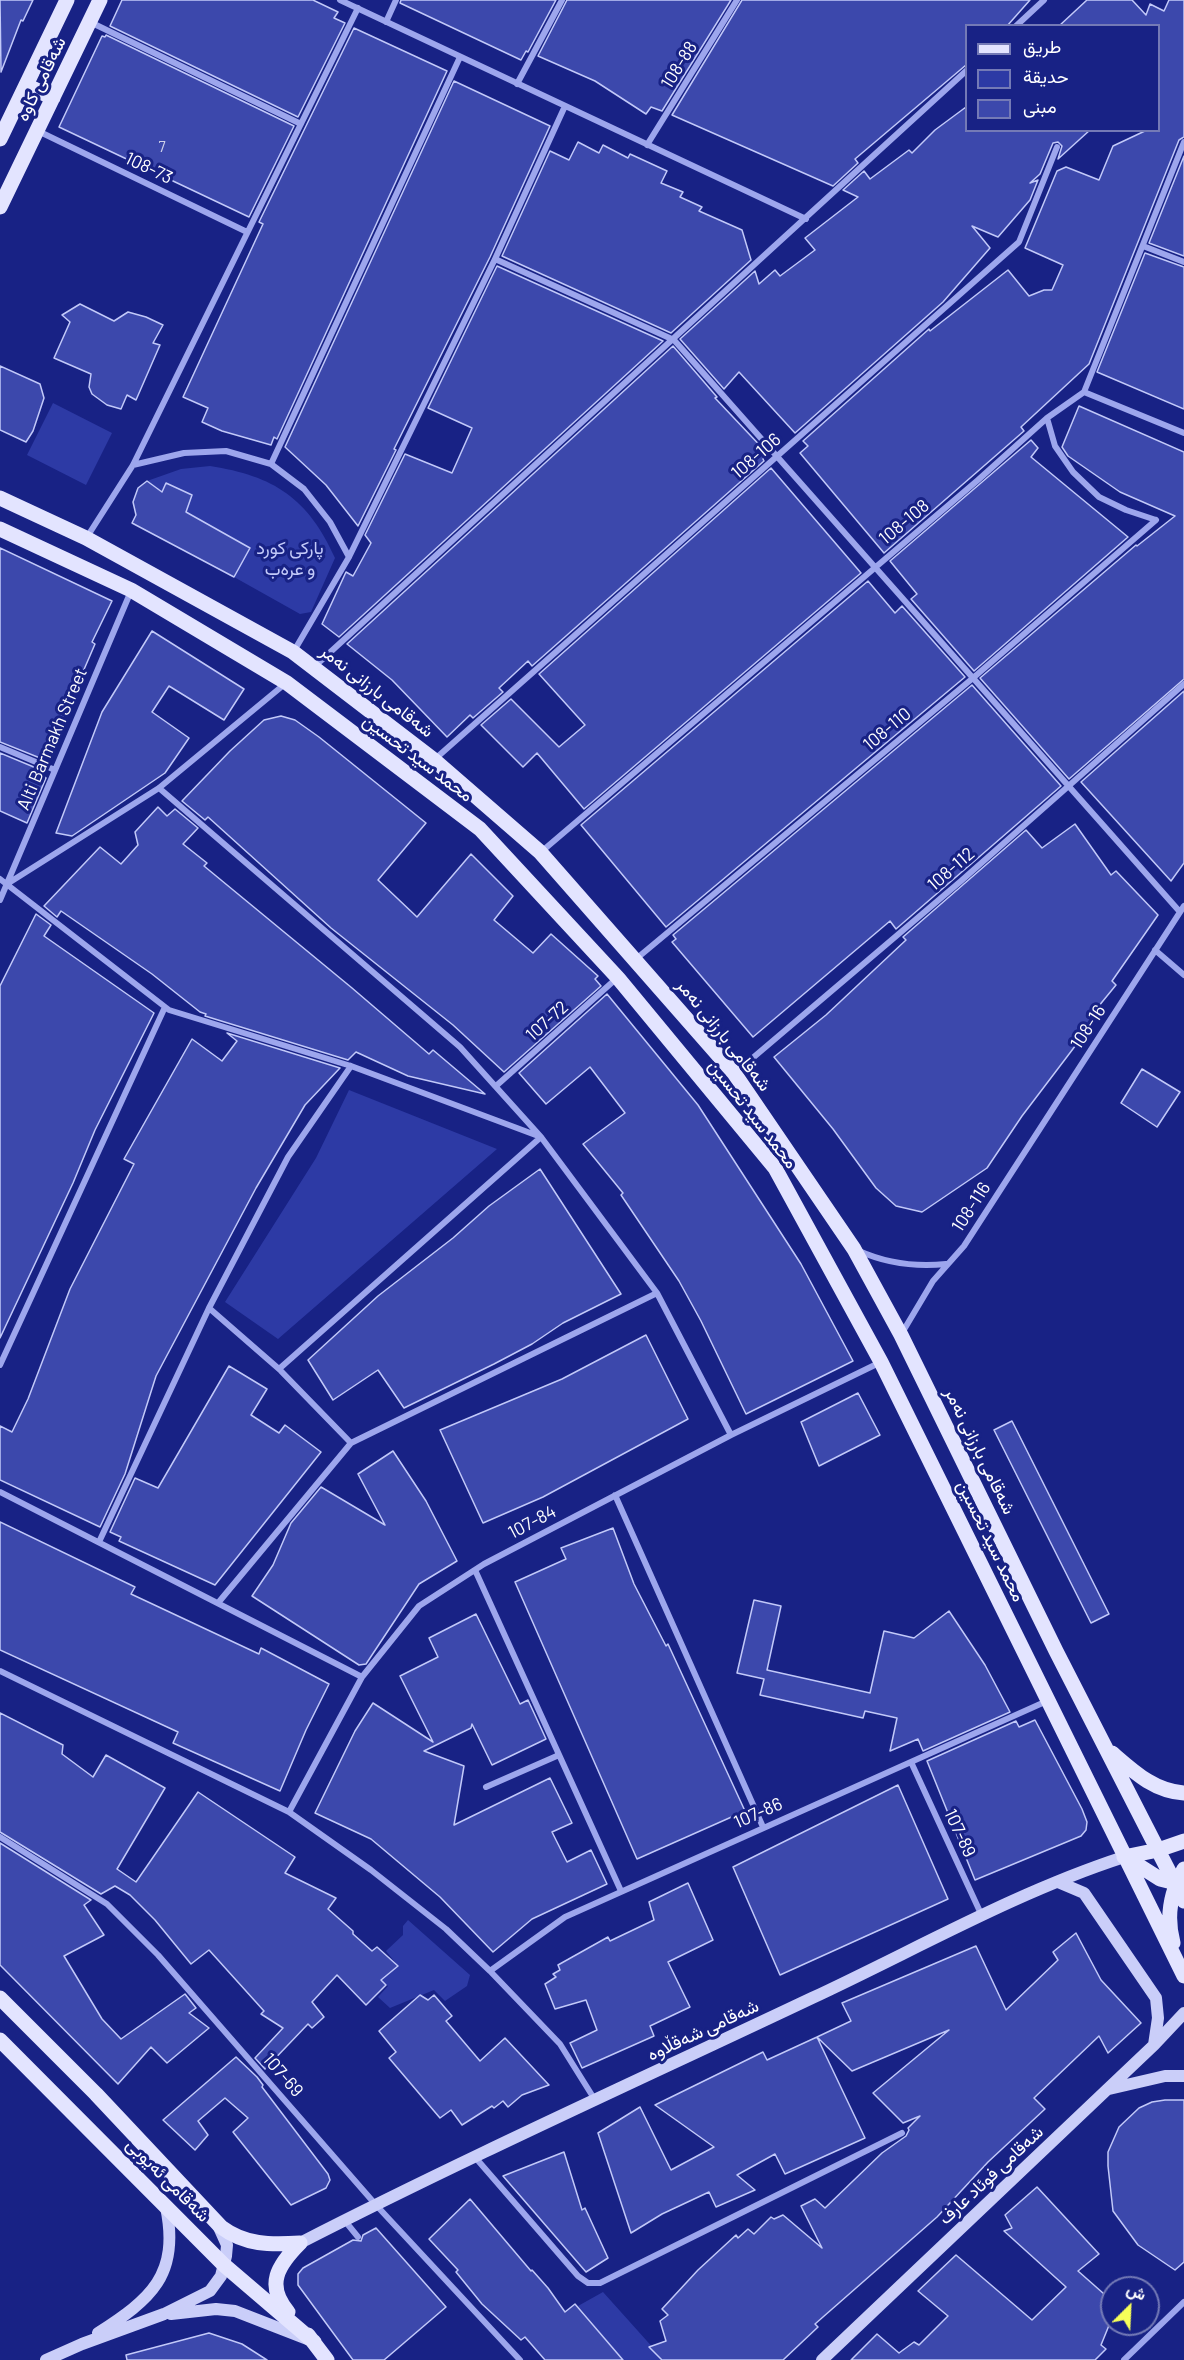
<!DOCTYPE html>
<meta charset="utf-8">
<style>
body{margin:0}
#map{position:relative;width:1184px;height:2360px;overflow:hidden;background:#182285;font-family:Barlow,Vazirmatn,sans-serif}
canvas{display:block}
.legend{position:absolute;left:965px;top:24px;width:195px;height:108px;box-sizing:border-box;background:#182285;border:2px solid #747ab6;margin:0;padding:8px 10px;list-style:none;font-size:18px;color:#fff}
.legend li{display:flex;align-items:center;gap:12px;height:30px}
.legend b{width:30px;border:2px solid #747ab6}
.north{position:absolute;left:1100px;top:2276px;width:60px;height:60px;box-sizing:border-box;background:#182285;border:2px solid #747ab6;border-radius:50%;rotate:24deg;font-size:16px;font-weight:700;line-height:24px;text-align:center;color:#fff}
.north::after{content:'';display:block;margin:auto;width:21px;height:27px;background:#f7ff59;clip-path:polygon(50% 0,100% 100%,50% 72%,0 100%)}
</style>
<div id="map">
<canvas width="1184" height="2360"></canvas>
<ul class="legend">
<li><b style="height:8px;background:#e3e4ff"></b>طريق</li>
<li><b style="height:16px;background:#2d3aa5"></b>حديقة</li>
<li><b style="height:16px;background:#3c48ac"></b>مبنى</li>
</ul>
<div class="north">ش</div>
</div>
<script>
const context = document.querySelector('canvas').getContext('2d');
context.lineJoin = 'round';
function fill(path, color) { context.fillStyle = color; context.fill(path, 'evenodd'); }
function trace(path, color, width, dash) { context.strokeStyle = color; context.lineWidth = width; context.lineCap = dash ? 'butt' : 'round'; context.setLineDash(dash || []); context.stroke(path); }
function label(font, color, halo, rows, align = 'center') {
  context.font = font + ' Barlow,Vazirmatn,sans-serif'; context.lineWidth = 6; context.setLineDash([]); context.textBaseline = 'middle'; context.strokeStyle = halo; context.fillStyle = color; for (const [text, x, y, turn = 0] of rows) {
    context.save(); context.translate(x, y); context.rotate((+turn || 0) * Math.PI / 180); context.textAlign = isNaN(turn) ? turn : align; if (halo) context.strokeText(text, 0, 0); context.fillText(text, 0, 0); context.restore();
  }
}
fill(new Path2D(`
 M53 403 112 433 86 485 27 455Z
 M210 466C274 476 308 498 335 558L311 612 300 614 234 577 250 548 186 512 191 495 166 483 162 492 147 481 181 469Z
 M349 1090 497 1149 278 1339 225 1302 316 1158Z
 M408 1920 470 1975 467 1986 445 2001 434 1990 390 2008 378 1997 388 1986 381 1980 398 1966 386 1951 403 1935V1926Z
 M603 2292 664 2360H623L578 2306Z`), '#2d3aa5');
const building = new Path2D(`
 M0 0H33L23 21 21 20 1 72Z
 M122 0H313L338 12 334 18 345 23 298 117 110 26Z
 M401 0H556L528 52 526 51 521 60 400 3Z
 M567 0H731L662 111 651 107 646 114 595 81 538 56Z
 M742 0H1030L1007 26H966V65L855 159 858 163 833 186 672 115Z
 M1087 0H1132L1146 15 1150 4 1164 11 1169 0H1184V137L1179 140 1089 364 1021 427 1024 431 884 553 800 453 808 446 803 441 929 329 930 331 1008 270 1029 296 1044 290H1052L1063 265 1025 248 1057 171 1066 167 1099 180 1113 146 1147 130H1158V26H1059Z
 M354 28 447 71 277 439 274 437 271 445 222 431 202 422 208 408 183 397 263 224 259 222Z
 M106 35 294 126 249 217 59 127 102 36 105 37Z
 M454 81 550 126 490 257 394 449 396 450 358 526 326 485 285 447Z
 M966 107V130H1090L1058 159 1062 146 1058 142 1053 143 1040 174 1030 183 1038 180 1030 200 998 237 972 226 990 248 943 302 795 433 739 372 724 389 680 339 755 271 759 284 775 270 780 276 815 250 805 238 858 197 843 190 864 171 870 179 909 150 912 153 935 130Z
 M578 142 599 153 603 145 628 158 630 154 667 171 661 183 683 192 680 197 702 207 699 211 742 230 751 260 671 333 502 256 550 151 569 160Z
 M1184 156V256L1149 243Z
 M1145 253 1184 267V409L1097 372Z
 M497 266 663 341 339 637 322 624 346 572 353 576 371 543 365 535 405 454 452 473 472 428 428 408Z
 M80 304 114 321 128 312 146 317 163 325 153 343 160 345 136 400 127 395 121 409 107 405 92 394 89 387 91 374 54 358 70 322 62 315Z
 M673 346 717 397 715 398 768 454 763 459 764 461 532 666 528 661 499 688 503 692 473 718 470 715 447 737 392 680 347 644Z
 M0 366 40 384 44 398 33 431 26 442 0 430Z
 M1079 406 1184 452V679L1069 779 980 678 1136 545 1137 546 1175 516 1120 492 1068 456 1062 447Z
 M1031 440 1038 448 1031 457 1128 537 974 671 911 599 917 594 890 561Z
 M771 468 861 573 584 809 537 753 523 767 481 725 511 699 559 747 585 725 539 674Z
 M147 481 162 492 166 483 192 495 186 512 250 548 234 577 132 523 136 515 133 502 138 488Z
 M0 548 112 601 92 642 95 644 45 760 0 742Z
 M868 581 895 613 902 606 965 677 666 927 581 825Z
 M152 631 244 689 224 720 169 686 152 712 189 738 165 773 72 836 56 833 102 712Z
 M972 685 1061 786 896 929 890 921 753 1037 672 942 676 939 673 935Z
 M1184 691V863L1171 881 1081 782Z
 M281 716 295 720 319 737 426 823 378 880 417 917 471 854 513 896 494 920 533 953 551 934 598 976 595 979 601 986 504 1072 453 1025 331 928 208 817 205 820 182 801 230 751 264 720Z
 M0 753 41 770 39 774 46 778 27 823 0 811Z
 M158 807 167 816 175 809 198 828 183 844 207 863 204 866 352 988 429 1054 433 1050 485 1094 408 1076 356 1052 348 1060 205 1016 206 1014 200 1012 152 974 61 911 57 917 44 906 100 847 121 864 138 845 135 832Z
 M1075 824 1111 875 1116 871 1158 915 1112 981 1116 985 1098 1007 1082 1037 1022 1116 987 1168 922 1212 896 1206 876 1188 833 1129 774 1057 826 1015 906 940 903 937 1026 830 1042 848Z
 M36 914 51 925 44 936 154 1013 95 1130 73 1183 0 1338V986Z
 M607 994 698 1105 801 1264 853 1361 746 1414 701 1321 679 1281 621 1195 623 1193 583 1144 625 1113 590 1067 546 1104 519 1073Z
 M227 1033 340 1068 305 1105 256 1188 156 1376 125 1474 100 1527 0 1480V1426L12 1432 28 1399 70 1289 134 1164 124 1159 192 1039 222 1061 237 1041Z
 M1142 1069 1180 1092 1157 1127 1121 1103Z
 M540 1169 621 1294 563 1323 532 1344 494 1364 404 1408 378 1370 333 1400 308 1360 378 1296 453 1238 489 1206Z
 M646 1335 688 1419 543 1497 483 1523 440 1430 562 1379Z
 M229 1366 267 1389 251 1415 279 1433 285 1425 321 1452 215 1585 119 1541 121 1537 110 1532 135 1478 158 1488Z
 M858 1393 880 1435 819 1466 801 1422Z
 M1012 1421 1109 1614 1091 1623 994 1430Z
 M393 1451 426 1501 457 1561 419 1584 366 1664 359 1665 252 1596 273 1565 291 1523 321 1487 385 1525 358 1474Z
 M0 1522 135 1587 131 1594 259 1654 261 1648 329 1684 306 1730 280 1791 173 1743 178 1732 0 1650Z
 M613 1528 634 1584 666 1646 668 1644 745 1811 637 1859 515 1582 566 1559 561 1548Z
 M754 1600 781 1606 767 1670 870 1693 884 1631 914 1638 949 1611 985 1665 1010 1712 923 1751 918 1739 890 1751 897 1718 865 1711 863 1718 760 1695 764 1679 737 1673Z
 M476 1614 520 1704 528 1700 546 1739 492 1765 472 1724 471 1728 424 1751 464 1766 454 1825 550 1778 572 1823 552 1832 567 1862 591 1850 607 1884 532 1919 493 1952 440 1897 371 1839 315 1813 355 1731 373 1703 433 1742 400 1676 438 1657 429 1638Z
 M0 1713 63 1745 62 1754 93 1777 106 1755 165 1788 117 1869 136 1882 198 1792 295 1857 285 1873 336 1898 328 1909 353 1931V1934L372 1951 377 1947 398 1966 381 1980 386 1985 366 2005 337 1975 312 2002 324 2017 312 2028 308 2024 265 2069 255 2058 283 2028 261 2014 264 2011 209 1950 191 1964 155 1920 130 1895 115 1886 101 1894 0 1832Z
 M1035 1720 1082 1809 1087 1822 1086 1830 1081 1836 975 1880 927 1761 1016 1721 1019 1727Z
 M898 1785 948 1899 780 1975 733 1867Z
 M0 1843 91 1900 84 1905 104 1935 64 1956 102 2019 121 2039 185 1994 196 2008 189 2013 209 2028 167 2063 151 2047 118 2084 0 1965Z
 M688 1883 713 1940 668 1962 690 2007 650 2026 654 2036 582 2068 570 2043 597 2030 586 2000 555 2009 545 1984 556 1977 553 1974 560 1970 558 1965 608 1937 610 1941 654 1920 649 1902Z
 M1076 1933 1101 1980 1141 2023 1108 2053 1099 2036 1034 2098 1045 2109 988 2162 937 2217 815 2324 818 2327 783 2360H662L649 2347 666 2341 660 2321 668 2315 662 2309 698 2270 736 2235 738 2238 748 2229 754 2234 771 2217 774 2219 783 2215 822 2248 801 2206 815 2199 825 2208 882 2153 906 2136 909 2130 908 2128 920 2116 903 2123 873 2093 949 2030 852 2071 817 2037 851 2021 842 2003 976 1946 1006 2010 1058 1960 1053 1952Z
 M420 1995 428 2000 434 1995 452 2016 446 2021 480 2061 505 2038 549 2085 522 2095 508 2107 503 2101 494 2108 492 2106 462 2125 451 2110 440 2118 389 2058 396 2052 379 2031Z
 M817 2037 865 2138 785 2174 775 2154 737 2175 755 2190 716 2207 709 2192 662 2214 631 2233 598 2133 640 2107 671 2170 714 2147 655 2105 763 2052 767 2060Z
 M236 2057 257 2077 263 2085 262 2087 328 2174 330 2180 326 2188 291 2205 233 2132 248 2118 225 2098 198 2121 208 2135 195 2150 163 2120Z
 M1165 2100H1184V2262L1175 2270 1138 2245 1113 2211 1108 2166V2152L1119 2127 1139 2108 1152 2102Z
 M564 2152 582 2210 585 2208 608 2258 586 2272 503 2176Z
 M1037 2187 1099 2254 1078 2271 1112 2301V2318L1101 2345 1106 2349 1095 2360H851L877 2334 899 2353 914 2342 919 2345 948 2316 918 2291 956 2255 1032 2320 1066 2287 1004 2231 1012 2228 1005 2215Z
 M470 2199 531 2271 532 2270 548 2288 565 2312 575 2304 623 2360H545L525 2337 521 2340 482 2304 456 2272 458 2270 429 2239Z
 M376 2228 446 2307 384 2360H353L298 2285V2274L303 2268 353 2240 361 2241 363 2235Z
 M209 2333 242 2344 267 2360H127L126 2355Z`);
fill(building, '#3c48ac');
trace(building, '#c2c9f9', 1.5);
trace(new Path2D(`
 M340 0 806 219
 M90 22 301 124
 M386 22 396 0
 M1016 26 1044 0
 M517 84 562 0
 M38 131 247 232
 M647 145 737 0
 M1143 246 1184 262
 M495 259 674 340 1180 912
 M1084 392 1184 433
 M1047 418 1055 446 1073 472 1099 497 1126 510 1156 520
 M271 464 460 57
 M133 465 184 453 226 451 271 464 304 489 330 522 349 557
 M87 537 133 465 358 8
 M294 651 349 557 495 259 565 106
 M314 667 966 71
 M0 747 55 770
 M435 759 1019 242 1057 147
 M159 788 460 1047 541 1137 657 1293 731 1435
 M541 852 978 480 1047 418 1084 392 1184 142
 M0 879 169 1010 351 1066 541 1137 279 1369
 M7 884 159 788 286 683
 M0 900 131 591
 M1155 950 1184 975
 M636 959 973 678 1156 520
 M735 1073 961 881 1184 684
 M496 1086 617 978
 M859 1251C888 1264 916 1267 946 1264
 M209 1308 279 1369 351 1443
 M902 1333 933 1281 964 1246 1184 906
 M0 1365 165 1007
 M0 1492 362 1677
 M615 1495 763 1827
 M99 1542 209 1308 288 1157 351 1066
 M475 1570 621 1891
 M218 1603 351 1443 657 1293
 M0 1671 289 1812 371 1870 446 1929 490 1971 560 2044 595 2100
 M911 1762 982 1916
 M486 1787 559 1755
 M289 1812 362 1677 419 1606 484 1564 731 1435 881 1362
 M0 1837 107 1904 158 1955 376 2205 520 2360
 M490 1971 565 1917 1047 1701
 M474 2156 578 2276 588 2283H600L902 2133
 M345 2221 358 2237
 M1124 2360 1184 2302`), '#9da6ed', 6);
trace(new Path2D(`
 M1058 1882 1084 1893 1156 1998 1158 2018 1154 2045
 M1109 2089 1165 2076H1184
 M300 2243C468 2157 641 2079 812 1998 915 1950 1016 1892 1124 1857
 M171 2314 216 2309 235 2311 307 2339
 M98 2333C151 2299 180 2275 166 2207
 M46 2360 82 2344 164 2314 210 2291 221 2276 226 2256 227 2245 218 2225
 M822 2360 1154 2045 1184 2013`), '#cacef9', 12);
trace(new Path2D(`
 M26 85 53 98
 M0 139 67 0
 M0 207 100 0
 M0 498 86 538 293 652 434 760 540 852 734 1073 854 1249 901 1335 1056 1651 1184 1901
 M0 529 131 590 287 683 480 829 618 978 775 1168 881 1362 1184 1976
 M1112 1753C1134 1772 1154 1791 1184 1793
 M1124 1857 1158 1850 1184 1841
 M1127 1858 1160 1879 1180 1884
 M1173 1943C1166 1916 1170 1893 1184 1869
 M0 1998 96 2094 221 2227C245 2245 270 2245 300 2243
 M0 2040 224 2265 314 2342
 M288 2312C265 2285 278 2265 300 2243
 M308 2335 327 2360`), '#e3e4ff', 15);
label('15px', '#ced1ea', null, [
 ["7",162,147]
]);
label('18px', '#fff', '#182285', [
 ["108-88",679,65,-58],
 ["شەقامی کاوە",41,79,-64],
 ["108-73",149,168,26],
 ["108-106",756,456,-41],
 ["108-108",904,522,-40],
 ["شەقامی بارزانی نەمر",377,691,38],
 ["108-110",887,729,-40],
 ["Alti Barmakh Street",52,739,-67],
 ["محمد سید تحسین",418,758,37],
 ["108-112",951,869,-41],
 ["107-72",547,1021,-42],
 ["108-16",1088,1027,-57],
 ["شەقامی بارزانی نەمر",724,1035,51],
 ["محمد سید تحسین",753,1114,52],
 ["108-116",971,1207,-57],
 ["شەقامی بارزانی نەمر",980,1451,64],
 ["107-84",532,1522,-28],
 ["محمد سید تحسین",991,1541,64],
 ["107-86",758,1813,-24],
 ["107-89",960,1833,65],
 ["شەقامی شەقڵاوە",703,2030,-25],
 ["107-69",283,2075,49],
 ["شەقامی فوئاد عارف",991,2175,-43],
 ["شەقامی ئەیوبی",168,2180,45]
]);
label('18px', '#c2c9f9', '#182285', [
 ["پاركی كورد",290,548],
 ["و عرەب",290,569]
]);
</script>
